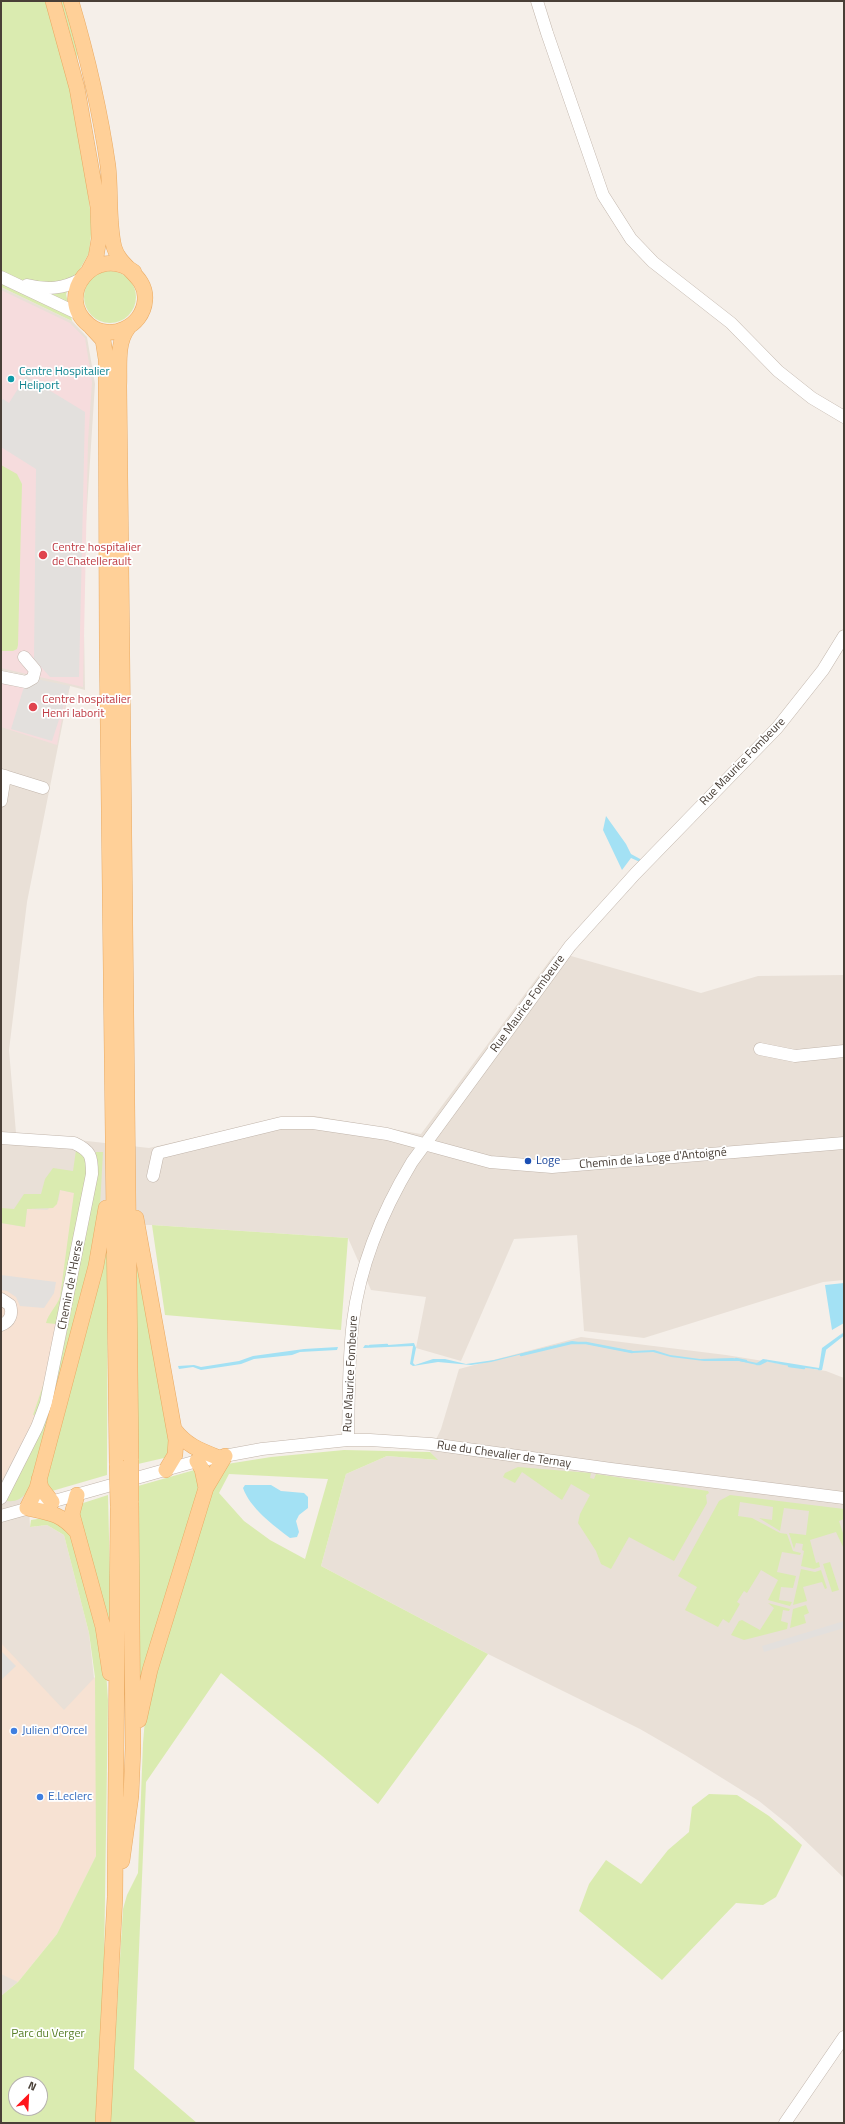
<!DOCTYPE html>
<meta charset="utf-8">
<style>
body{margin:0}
#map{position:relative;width:845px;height:2124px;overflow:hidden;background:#f5efe9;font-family:"Titillium Web",sans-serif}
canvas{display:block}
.frame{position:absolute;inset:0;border:2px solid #493f37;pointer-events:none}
.north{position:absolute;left:8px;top:2076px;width:40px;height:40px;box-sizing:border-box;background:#fff;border:1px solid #b6b2af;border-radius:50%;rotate:24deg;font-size:11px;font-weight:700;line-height:16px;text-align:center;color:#493f37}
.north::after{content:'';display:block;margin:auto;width:14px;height:18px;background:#ff161b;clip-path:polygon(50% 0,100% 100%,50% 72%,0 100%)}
</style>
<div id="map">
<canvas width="845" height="2124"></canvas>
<div class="frame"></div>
<div class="north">N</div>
</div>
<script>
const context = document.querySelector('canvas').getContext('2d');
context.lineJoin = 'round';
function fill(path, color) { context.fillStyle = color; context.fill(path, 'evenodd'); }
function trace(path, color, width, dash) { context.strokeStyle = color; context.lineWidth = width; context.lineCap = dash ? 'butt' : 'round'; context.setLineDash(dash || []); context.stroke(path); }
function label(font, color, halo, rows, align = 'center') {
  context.font = font + ' "Titillium Web",sans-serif'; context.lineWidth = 3.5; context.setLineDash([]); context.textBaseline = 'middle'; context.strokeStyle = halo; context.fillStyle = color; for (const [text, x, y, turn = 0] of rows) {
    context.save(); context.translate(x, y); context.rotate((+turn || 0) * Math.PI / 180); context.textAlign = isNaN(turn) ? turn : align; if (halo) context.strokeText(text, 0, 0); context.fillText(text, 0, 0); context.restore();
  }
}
fill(new Path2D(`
 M1 287 72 321 87 337 95 384 83 569 85 690 70 686 27 902 9 1050 16 1133 149 1148 279 1118 315 1116 421 1134 553 956H571L701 993 758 976 844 975V1280L823 1282 644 1338 584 1331 577 1235 514 1239 461 1361 416 1348 426 1297 371 1290 348 1238 152 1225 88 1224 28 1487 30 1527 47 1525 64 1535 89 1633 96 1696 18 1982 1 1996Z
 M581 1337 726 1355 826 1371 844 1378V1878L790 1826 759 1801 685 1755 640 1729 488 1654 321 1566 346 1474 387 1456 437 1460 430 1452 441 1429 459 1369Z`), '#e9e0d7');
fill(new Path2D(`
 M60 1190 74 1193 59 1325 38 1414 1 1482V1223L25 1227 27 1209 47 1210 59 1200Z
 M1 1643 64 1710 95 1677 96 1696V1856L57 1934 18 1982 1 1974Z`), '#f7e2d3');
fill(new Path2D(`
 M1 290 70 323 85 338 92 382 88 441 83 687 1 668Z
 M1 682 68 687 57 745 1 727Z`), '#f6dcdd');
fill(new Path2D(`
 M1 1H79L76 97 92 225 89 253 66 294 72 321 1 287Z
 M84 297a26 26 0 1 1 52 0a26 26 0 1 1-52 0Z
 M1 465 17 474 22 484 18 645 17 649 13 651H1Z
 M76 1150 81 1152 87 1159V1186L43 1399 38 1414 33 1415 46 1377 56 1324 46 1323C48 1314 57 1306 60 1297L74 1193 60 1190 57 1204 53 1208 27 1209 25 1227 1 1223V1208L14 1209 24 1194H41L45 1179 53 1168 73 1171Z
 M96 1152H103L100 1206 92 1252 35 1478C29 1490 23 1503 7 1501L5 1498 27 1458 95 1171Z
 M108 1216 107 1475 52 1491 47 1490 44 1476Z
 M152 1225 348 1238 341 1330 165 1315Z
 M133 1232 172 1438 169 1451 164 1458 138 1464Z
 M344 1450 430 1452 438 1460 387 1456 346 1474 321 1566 488 1654 378 1804 322 1756 221 1673 146 1782 134 2069 197 2123H110L123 1909 127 1895 138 1873 143 1743 146 1707 211 1486 227 1464 271 1457ZM229 1474 328 1479 305 1559 270 1540 244 1521 219 1493Z
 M518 1467 591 1473 590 1478 594 1479 596 1474 708 1491 709 1493 706 1495 707 1503 674 1561 629 1537 611 1569 601 1564 596 1551 578 1523 580 1514 590 1495 571 1484 562 1500 522 1472 515 1483 503 1477 505 1473Z
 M198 1469 202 1475 138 1711V1486Z
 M108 1495 112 1662 76 1519 80 1504Z
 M730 1495 844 1509V1519L839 1521 844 1536V1549L836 1532 810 1540 816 1563 819 1562 820 1567 814 1569 801 1566 804 1551 802 1550 803 1544 796 1543 794 1549 789 1533 806 1535 809 1511 784 1508 780 1531 759 1518 772 1520 773 1507 740 1502 738 1516 752 1518 780 1533 787 1534 793 1551 801 1553 800 1555 782 1552 777 1572 796 1576 793 1588 781 1587 779 1600 792 1602 790 1606 768 1600 778 1580 761 1570 747 1593 744 1591 737 1602 740 1604 729 1623 723 1619 718 1627 685 1610 697 1587 678 1576 719 1501Z
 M49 1517 72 1532 106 1671 108 1700 103 2029 97 2123H1V1996L18 1982 57 1934 96 1856 95 1677 89 1633 64 1535 47 1525 30 1527 31 1520ZM16 2084H40V2108H16Z
 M830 1562 839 1590 832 1592 823 1564Z
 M801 1569 815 1572 821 1570 827 1588 825 1589 822 1582 803 1587 807 1601 793 1605Z
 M768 1603 790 1609 789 1611 783 1610 781 1621 788 1623 787 1629 744 1640 731 1635 739 1621 742 1620 760 1630 774 1608Z
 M806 1605 809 1613 804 1615 806 1623 790 1628 793 1609Z
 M709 1794 737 1795 769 1816 802 1845 776 1897 763 1905 736 1903 662 1980 579 1911 589 1884 606 1860 641 1884 668 1850 689 1832 692 1807Z`), '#daebb0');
fill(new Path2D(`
 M26 376 85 412 79 677H50L34 659 36 469 1 447V402L3 399 9 403Z
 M27 677 70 686 52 741 11 729Z
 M1 1275 56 1282 54 1293 44 1308 20 1306 16 1297 7 1291 1 1290Z
 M844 1621V1628L764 1652 762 1646Z
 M1 1651 16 1666 1 1680Z`), '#e3e0dd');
fill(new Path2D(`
 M606 816 626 844 631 854 642 860 640 862 631 858 622 870 603 830Z
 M844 1283V1323L832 1330 825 1285Z
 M844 1332 824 1351 821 1370 784 1365 764 1361 757 1365 739 1361H704L671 1357 653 1352 633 1353 582 1343H566L491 1362 471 1365 438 1362 413 1366 410 1364 413 1346 363 1348 365 1345 375 1346 414 1343 416 1348 413 1363 415 1365 433 1359H445L466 1364 494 1360 572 1341 633 1351 654 1350 670 1355 700 1359 733 1358 757 1363 763 1359 819 1368 822 1348Z
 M338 1347 337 1350 300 1352 292 1355 254 1359 241 1364 201 1370 193 1367 179 1369 178 1366 194 1365 201 1367 239 1361 253 1356 304 1349Z
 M245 1485H271L281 1491 304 1493 308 1497V1508L299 1515 296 1521 299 1532 297 1537 290 1538C273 1525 250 1508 243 1488Z`), '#a3e1f4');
trace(new Path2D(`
 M370 1346 387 1345
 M521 1355 571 1343H586L632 1352
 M736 1359 746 1361
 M757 1364H760L766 1361
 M789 1366 804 1368
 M819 1369H821L825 1349 844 1334`), '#a3e1f4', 2.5);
const minor = new Path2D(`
 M537 1 547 33 603 195 631 239 653 262 731 323 778 371 812 398 844 417
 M1 277 79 314
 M27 285C47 290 63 289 81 279
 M1 677 26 682 33 678 35 670 24 657
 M1 775 43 788
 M1 801 5 776
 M760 1049 795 1056 844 1051
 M1 1138 74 1143C91 1151 92 1156 92 1174L46 1403 37 1427 1 1498
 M153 1176 158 1153 281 1123H313L387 1134 490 1162 552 1167 844 1143
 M1 1299 10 1305C13 1314 10 1322 1 1325
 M348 1440C349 1400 348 1360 353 1321 360 1265 383 1210 412 1162L570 946 635 874 777 728 823 670 844 636
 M1 1516 197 1461 262 1449 348 1440H370L431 1444 611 1469 844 1498
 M785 2123 844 2037`);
const major = new Path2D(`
 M53 1 77 88 98 207 99 239 96 257 89 270
 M71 1C87 55 100 110 108 166 111 192 108 221 114 247 120 269 147 275 145 300 143 327 110 342 89 325 53 296 96 242 134 272
 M91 327 103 340 106 359 107 644 117 1465
 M128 328C116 343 120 368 119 386L131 1460
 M136 1218 176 1440 175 1455 166 1470
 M174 1429C186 1445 199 1450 217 1457
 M197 1461 202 1469 206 1488
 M39 1479 41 1488 52 1502
 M77 1495 72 1514 103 1627 110 1673
 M76 1531C60 1513 50 1513 27 1508L37 1488 96 1266 106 1208
 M139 1720 150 1670 206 1488 225 1456
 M122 1861 131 1796 133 1748 131 1501
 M103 2123 115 1897 118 1506`);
trace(minor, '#c1b5ab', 13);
trace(major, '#e9aa63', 16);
trace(minor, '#fff', 12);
trace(major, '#ffd098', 15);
const majorBridge = new Path2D(`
 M131 1460V1501
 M117 1465 118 1506`);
trace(majorBridge, '#e9aa63', 16, []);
trace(majorBridge, '#ffd098', 15);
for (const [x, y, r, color] of [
 [11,379,4,"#0f9aa8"],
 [43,555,5,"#e0444e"],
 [33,707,5,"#e0444e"],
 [528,1161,4,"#1a4fb4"],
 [14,1731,4,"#3f7fe0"],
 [40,1797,4,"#3f7fe0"]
]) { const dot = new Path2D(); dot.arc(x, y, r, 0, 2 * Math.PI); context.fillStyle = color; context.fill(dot); trace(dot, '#fff', 1.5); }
label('12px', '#0d838f', '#fff', [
 ["Centre Hospitalier",19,372],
 ["Heliport",19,386]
], 'left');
label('12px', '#be3a42', '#fff', [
 ["Centre hospitalier",52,548],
 ["de Chatellerault",52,562],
 ["Centre hospitalier",42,700],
 ["Henri laborit",42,714]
], 'left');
label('12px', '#493f37', '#fff', [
 ["Rue Maurice Fombeure",743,762,-46],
 ["Rue Maurice Fombeure",528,1004,-54],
 ["Chemin de la Loge d'Antoigné",653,1159,-5],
 ["Chemin de l'Herse",71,1285,-79],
 ["Rue Maurice Fombeure",351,1374,-87],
 ["Rue du Chevalier de Ternay",504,1455,8]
]);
label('12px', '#164399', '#fff', [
 ["Loge",536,1161]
], 'left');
label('12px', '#366cbe', '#fff', [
 ["Julien d'Orcel",22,1731],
 ["E.Leclerc",48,1797]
], 'left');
label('12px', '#577e27', '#fff', [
 ["Parc du Verger",48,2034]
]);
</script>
